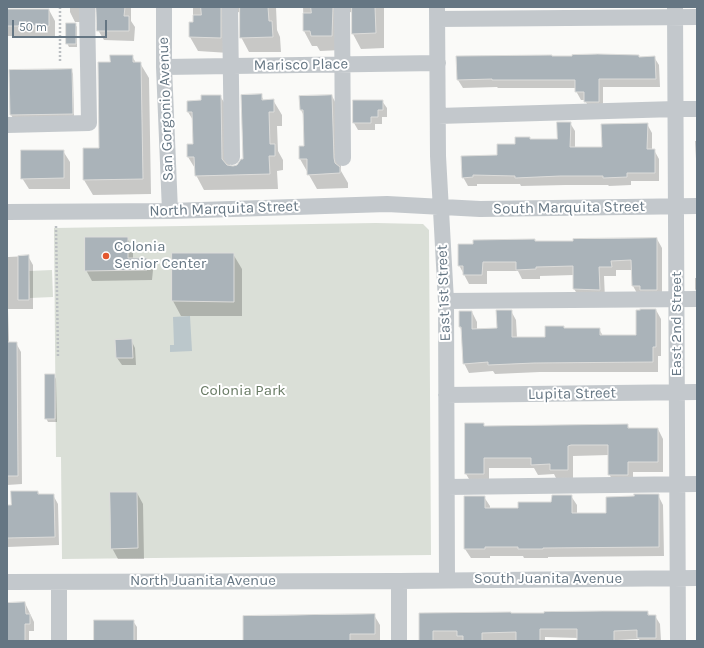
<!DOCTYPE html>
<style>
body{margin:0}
#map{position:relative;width:704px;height:648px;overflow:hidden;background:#fafaf8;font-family:Karla,sans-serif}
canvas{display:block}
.frame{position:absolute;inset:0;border:8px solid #657683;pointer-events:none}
.scale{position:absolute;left:12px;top:20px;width:95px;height:18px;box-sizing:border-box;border:2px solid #657683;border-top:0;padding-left:5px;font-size:12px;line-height:14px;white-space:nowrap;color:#657683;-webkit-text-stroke:3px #fff;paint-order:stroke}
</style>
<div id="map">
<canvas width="704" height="648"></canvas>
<div class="frame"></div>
<div class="scale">50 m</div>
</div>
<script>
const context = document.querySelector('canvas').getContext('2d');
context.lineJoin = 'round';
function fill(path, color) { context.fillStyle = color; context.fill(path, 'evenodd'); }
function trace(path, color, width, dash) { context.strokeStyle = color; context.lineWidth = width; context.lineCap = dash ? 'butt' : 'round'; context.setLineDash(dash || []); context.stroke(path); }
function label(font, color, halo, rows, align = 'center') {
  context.font = font + ' Karla,sans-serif'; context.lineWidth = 4; context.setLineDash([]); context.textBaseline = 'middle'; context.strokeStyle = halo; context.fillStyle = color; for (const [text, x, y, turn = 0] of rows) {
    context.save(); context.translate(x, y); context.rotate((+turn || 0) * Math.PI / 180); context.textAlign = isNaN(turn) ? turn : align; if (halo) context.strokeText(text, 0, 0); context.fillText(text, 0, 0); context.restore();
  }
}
fill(new Path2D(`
 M376 223 423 224 429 230 431 555 62 559 61 457H56L54 228Z
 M52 270 53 297 30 298 29 271Z`), '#dadfd7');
fill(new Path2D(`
 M190 316 192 351 170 352V345H174L173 317Z`), '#bbc7cb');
fill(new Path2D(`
 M70 7H131V21L135 27 134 41 104 40 98 30 97 8 93 7 83 22H75L70 12Z
 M193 7H276L277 30 280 37 281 52H249L241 37V13L238 12 233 14 229 53 198 51 190 37 193 23Z
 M303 7H384V48L361 49 353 34 352 13 351 12 345 14 341 50 320 51 317 46H312L304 31Z
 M7 10H49L55 21V36H7Z
 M75 24 77 27V47H69L67 43Z
 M132 56 136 63H140L149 78 151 194 93 195 84 180V149H100L111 63Z
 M457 57H654L659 65 660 87H603V110H590L585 100H581L576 91V88H498L497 87 463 88 458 80Z
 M71 70 73 74 74 117 13 118 11 115 10 71Z
 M261 95 264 101 273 100 282 115V126H277L278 151 283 160V170L277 171 278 189 204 190 196 175V170L188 157V145H194L193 120 188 112 202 101 220 96 229 110 230 167 238 166 244 160Z
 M332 96 340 111 341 171 348 183V188L317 189 300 159V147L305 146 304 116 301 110 300 97Z
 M354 101H382L387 108V117H382V124H375V130H358L354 123Z
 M570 123 575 131V148H603L647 124 652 133V150H654L659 159V181H631V185L609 186 608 185H566L521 186 520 184H477V186H468L463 177 530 138 531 140H558Z
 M695 141H697V177Z
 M63 151 70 162V189H29L22 178Z
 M127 238 133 248V259H147L153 270 152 280 92 281 86 270Z
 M657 239 662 248V299L638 295 633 286 632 270H616V276H604L605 299 580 298 574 289V275L540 276V279H522L518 271H487V284H469L459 265 535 240 536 242Z
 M7 253 8 257 28 256 33 265V309H8L9 343H16L21 352 22 484 7 485Z
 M173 254H233L242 269V316H181L173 301Z
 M695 278H697V293L695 289Z
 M656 310 661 319V356H658V372H540L495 374 493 371 469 373 464 363 462 331 460 327 472 312 477 322V330L498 329 511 311 516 320 517 338H546L564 329H599L603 336H637Z
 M131 340 135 348 136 365H122L117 358 116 341Z
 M54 375 56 379 57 422H48L46 418Z
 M483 424 485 427 627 425 630 429H658L663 439V472H633V484H615L609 474V455L573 456V479L557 480 554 474 538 475 534 468H489V484H472L466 474Z
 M38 492 40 495H53L58 504 59 545 7 547V506L12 505Z
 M137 493 143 504 144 559H118L112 548Z
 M658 495 663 505 664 556 548 557V558H524L523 556H490V558H471L465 549 484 497 490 506V509H519L552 503 571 496 577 505V514H607Z
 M7 603H25L34 622V631H29V641H7Z
 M647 612 650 616H655L660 624 661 641H640L639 639 618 640V641H578V638L545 637V641H420V614H511Z
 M374 615 380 625V641H244Z
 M133 621 137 627V640H145L146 641H92H95Z`), '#0003');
const building = new Path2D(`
 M96 7H125L124 16H129V31H97Z
 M201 7H221V38L189 37V22H193V15H201Z
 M240 7H268L269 21H272L273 37 240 38Z
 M311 7H333L332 36H311L310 31H303V13H311Z
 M352 7H375L376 33 352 34Z
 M7 9H49V26H7Z
 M66 23H76V44H66Z
 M598 54 639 55V57L655 56 656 79H599V102H584V92H575V80H492V79L457 80 456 56 552 55V56H572V55Z
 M110 55H133V62H141L143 179 83 180V148H99L98 62H110Z
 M72 69 73 114 10 115 9 70Z
 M262 94V100L274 99V112H269L270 144H275V156H269L270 174 195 176 194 157H187V144H193L192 112H187V101L201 100V95H221L222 159 227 165 233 166 237 165 241 159H243L241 95Z
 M332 95 334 158 335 163 340 167V173L307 175V159H299V146H304L303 110H300L299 96Z
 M353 100H383V110H378V117H371V123H353Z
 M557 122H571L570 147H602L601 124 648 123 647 149H655V173H627V177L603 178V176H560L515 178V176L473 175V177L462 178 461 156 497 155V144H515V137H530V139H557Z
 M21 150H64V178L21 179Z
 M85 237H128V258H147V270L85 271Z
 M657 238V290H640V286H632L631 260 611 261 612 267H599L600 290 573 289V266L536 267V269L516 270V262H483L482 275H463V266H458V244H473V240L535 239V241H573V239Z
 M172 253H234V302L172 301Z
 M29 255V300H18V256Z
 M640 309H656V347H653V362L534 363 488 365V362L463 364 461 327H459V311H472V329L497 328 496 310H512V337H545V326H564V328H600V335H636V310H640Z
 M132 339 133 358H116L115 340Z
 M7 342H17L18 476H7Z
 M45 374H55V419H45Z
 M465 423H484V426L628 424V428H658V462H628V475H608V445H571L568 446V470H550V464L531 465V458H484V474H465Z
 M11 491H38V494H54L55 537 7 538V505H11Z
 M110 492H137L138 548 111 549Z
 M634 494H659V547L543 548V549H518V547H485V549H464V496H485V508H518V502H551L552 495H572V513H606V497L634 496Z
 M25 602 26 614H30V624H25V641H7V603Z
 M603 611H648V615H656V638H637V630L614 631V641H577V629H540V641H516V632L482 633V641H463V636H457V631H433V641H419V613L511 612V613H544V612Z
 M375 614V634H350V641H243V616Z
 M94 620H134V641H94Z`);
fill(building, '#aab3b9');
trace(building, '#dcdcda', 1);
trace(new Path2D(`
 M60 7V62
 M56 226 58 358`), '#bbbfc2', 2.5, [2, 2]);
trace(new Path2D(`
 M164 7V67L170 211
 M230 7 232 157
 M342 7 343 158
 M437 7 438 156 446 301 447 580
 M675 7 678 641
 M437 19 697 17
 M164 67 438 63
 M438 116 676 109H697
 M7 125 89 123 87 7
 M7 212 170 211 387 204 480 209 697 206
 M446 301 697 299
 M446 395 697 392
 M447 487 697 484
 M7 582 399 581 697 578
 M59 641V582
 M399 641V581`), '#c3c8cc', 16);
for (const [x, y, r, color] of [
 [106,256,4,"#e4572e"]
]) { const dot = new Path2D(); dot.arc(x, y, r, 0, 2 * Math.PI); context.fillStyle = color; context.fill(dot); trace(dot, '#fff', 1.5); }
label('15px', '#657683', '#fff', [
 ["Marisco Place",301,65,-1],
 ["San Gorgonio Avenue",166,109,-92],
 ["South Marquita Street",569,208,-1],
 ["North Marquita Street",224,209,-2],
 ["East 1st Street",444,293,-92],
 ["East 2nd Street",677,324,-90],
 ["Lupita Street",572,394,-1],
 ["South Juanita Avenue",548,579],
 ["North Juanita Avenue",203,581]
]);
label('15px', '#657683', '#fff', [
 ["Colonia",114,247],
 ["Senior Center",114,264]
], 'left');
label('15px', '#687a64', '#fff', [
 ["Colonia Park",243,391]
]);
</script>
